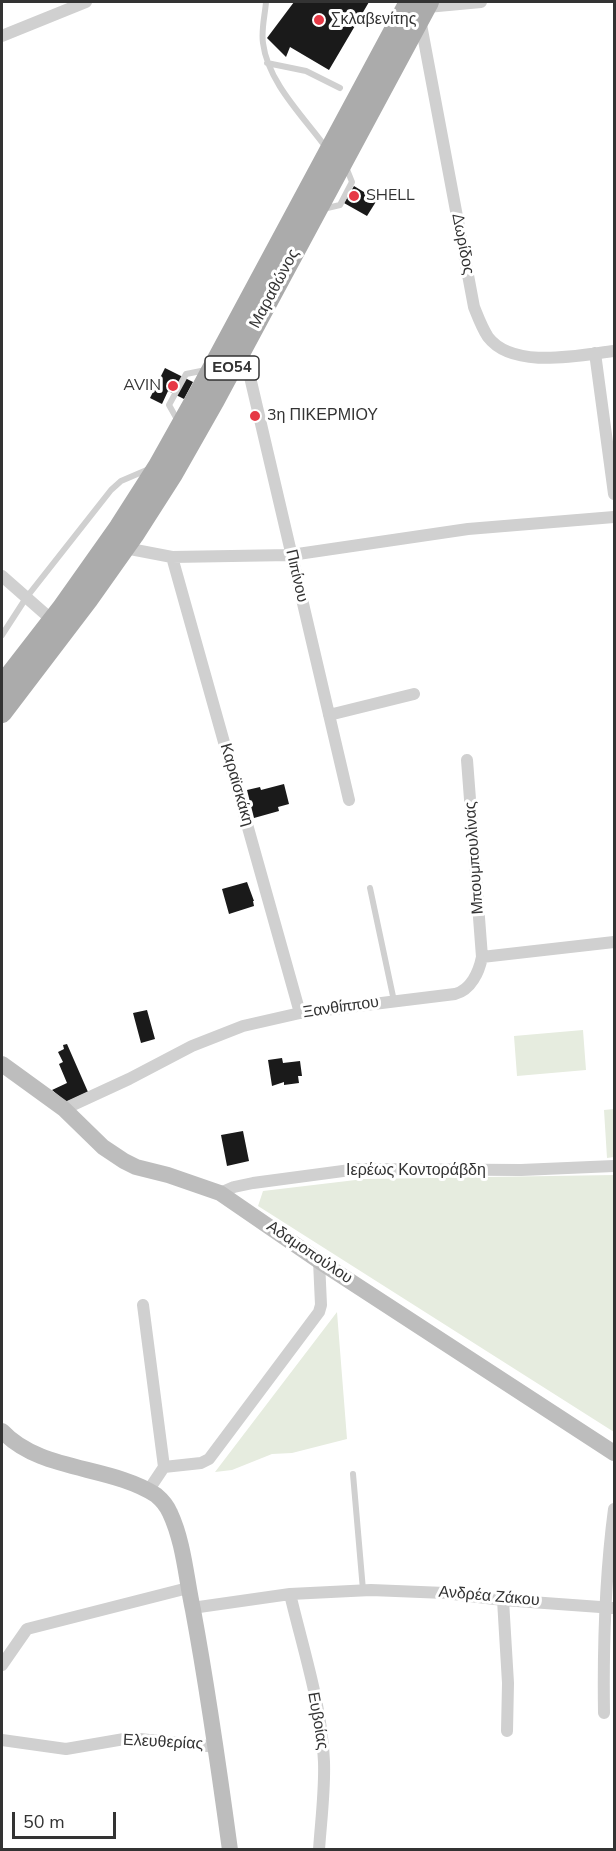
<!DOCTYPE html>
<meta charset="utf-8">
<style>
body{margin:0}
#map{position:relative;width:616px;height:1851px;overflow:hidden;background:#fff;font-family:"Nunito Sans",sans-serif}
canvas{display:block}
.frame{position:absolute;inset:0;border:3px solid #333;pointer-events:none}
.scale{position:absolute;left:12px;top:1812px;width:104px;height:27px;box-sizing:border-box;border:3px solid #333;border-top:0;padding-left:8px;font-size:18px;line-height:21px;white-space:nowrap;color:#333;-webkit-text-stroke:4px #fff;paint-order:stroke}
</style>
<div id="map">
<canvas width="616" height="1851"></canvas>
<div class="frame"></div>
<div class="scale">50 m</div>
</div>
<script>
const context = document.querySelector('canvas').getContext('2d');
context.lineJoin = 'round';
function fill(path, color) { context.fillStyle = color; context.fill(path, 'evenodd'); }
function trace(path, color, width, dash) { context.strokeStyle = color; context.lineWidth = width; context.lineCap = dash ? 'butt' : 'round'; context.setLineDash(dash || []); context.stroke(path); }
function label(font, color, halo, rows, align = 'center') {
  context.font = font + ' "Nunito Sans",sans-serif'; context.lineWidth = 6; context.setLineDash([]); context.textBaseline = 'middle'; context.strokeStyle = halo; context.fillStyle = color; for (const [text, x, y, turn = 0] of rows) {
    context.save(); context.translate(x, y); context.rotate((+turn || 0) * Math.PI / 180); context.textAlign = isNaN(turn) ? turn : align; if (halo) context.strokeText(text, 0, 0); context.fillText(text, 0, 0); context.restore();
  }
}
fill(new Path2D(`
 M583 1030 586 1070 517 1076 514 1036Z
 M614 1109V1157L607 1158 604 1110Z
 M614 1175V1432L258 1206 263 1191 364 1179Z
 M337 1312 347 1439 292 1453 272 1454 232 1470 215 1472Z`), '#e6ecdf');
fill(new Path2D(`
 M294 2H369L329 70 290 47 286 57 267 38Z
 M354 186 377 200 367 216 344 203Z
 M165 368 193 382 184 399 168 391 162 404 150 398Z
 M284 784 289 804 278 807 279 811 254 818 247 790 260 787 261 790Z
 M247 882 254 901H253L254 906 229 914 222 889Z
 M147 1010 155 1039 141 1043 133 1013Z
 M67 1044 88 1092 66 1102 52 1090 67 1083 59 1064 63 1062 58 1052 64 1049 63 1045Z
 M282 1058 283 1063 300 1061 302 1076H298L299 1083 284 1085V1082L272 1086 268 1060Z
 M243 1131 249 1161 227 1166 221 1135Z`), '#1a1a1a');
trace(new Path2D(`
 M266 2C265 15 261 30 263 43 268 83 304 117 327 149
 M267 63 306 71 340 88
 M323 209 340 205 352 182 346 167
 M178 421 169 405 186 374 206 370
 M2 635 26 598 111 490 121 481 149 469
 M370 888 394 1001
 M353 1474 363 1590`), '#d0d0d0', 6);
trace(new Path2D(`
 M427 7 481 2
 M420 19 474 307C478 317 482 328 488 337 513 370 580 355 614 351
 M2 36 86 2
 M595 353 614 494
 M239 355 250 377 349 800
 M125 548 172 557 291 555 468 529 614 517
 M172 557 300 1013
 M2 576 52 620
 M329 715 414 694
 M482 957 614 942
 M64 1109 129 1079 192 1046 243 1026 300 1013 455 994C471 990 479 972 482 957L467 760
 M220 1193 234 1187 253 1183 358 1169 521 1170 614 1166
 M143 1305 164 1467
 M148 1491 164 1467 201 1463 209 1459 319 1312 321 1305 319 1261
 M290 1594C303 1649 322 1706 324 1762 325 1791 321 1820 319 1850
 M503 1600 508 1683 507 1731
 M192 1608 290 1594 371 1590 445 1593 503 1600 614 1608
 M2 1665 27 1629 188 1588
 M604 1713C603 1645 605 1577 614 1509
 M2 1740 66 1749 130 1738 217 1747`), '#d0d0d0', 12);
trace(new Path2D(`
 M2 1064 64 1109 103 1147 124 1161 136 1167 168 1175 220 1193 319 1261 614 1453
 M2 1431C40 1472 110 1465 156 1495 162 1500 167 1506 170 1513 184 1543 186 1578 193 1610 208 1691 219 1769 230 1850`), '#bdbdbd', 16);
trace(new Path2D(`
 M2 685 61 609 119 527 158 466 200 391 409 2
 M2 713 88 600 134 535 173 474 215 400 429 2`), '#ababab', 20);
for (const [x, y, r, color] of [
 [319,20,6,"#e63946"],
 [354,196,6,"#e63946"],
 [173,386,6,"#e63946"],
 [255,416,6,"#e63946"]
]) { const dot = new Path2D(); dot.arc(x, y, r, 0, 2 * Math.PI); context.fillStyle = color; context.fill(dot); trace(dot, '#fff', 2); }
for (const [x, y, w] of [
 [232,368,54]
]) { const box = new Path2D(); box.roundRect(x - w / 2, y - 12, w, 24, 4.5); context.fillStyle = '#fff'; context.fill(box); trace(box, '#333', 1.5); }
label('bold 15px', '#333', null, [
 ["ΕΟ54",232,368]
]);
label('16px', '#333', '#fff', [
 ["Σκλαβενίτης",331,20],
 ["SHELL",366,196],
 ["AVIN",161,386,"right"],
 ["3η ΠΙΚΕΡΜΙΟΥ",267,416]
], 'left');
label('16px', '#333', '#fff', [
 ["Δωρίδος",462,244,79],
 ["Μαραθώνος",275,289,-62],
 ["Πιπίνου",296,576,77],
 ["Καραϊσκάκη",236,785,74],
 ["Μπουμπουλίνας",475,858,-94],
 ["Ξανθίππου",341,1008,-8],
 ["Ιερέως Κοντοράβδη",416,1171],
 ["Αδαμοπούλου",309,1253,34],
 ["Ανδρέα Ζάκου",489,1597,5],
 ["Ευβοίας",317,1721,80],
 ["Ελευθερίας",163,1743,3]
]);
</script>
